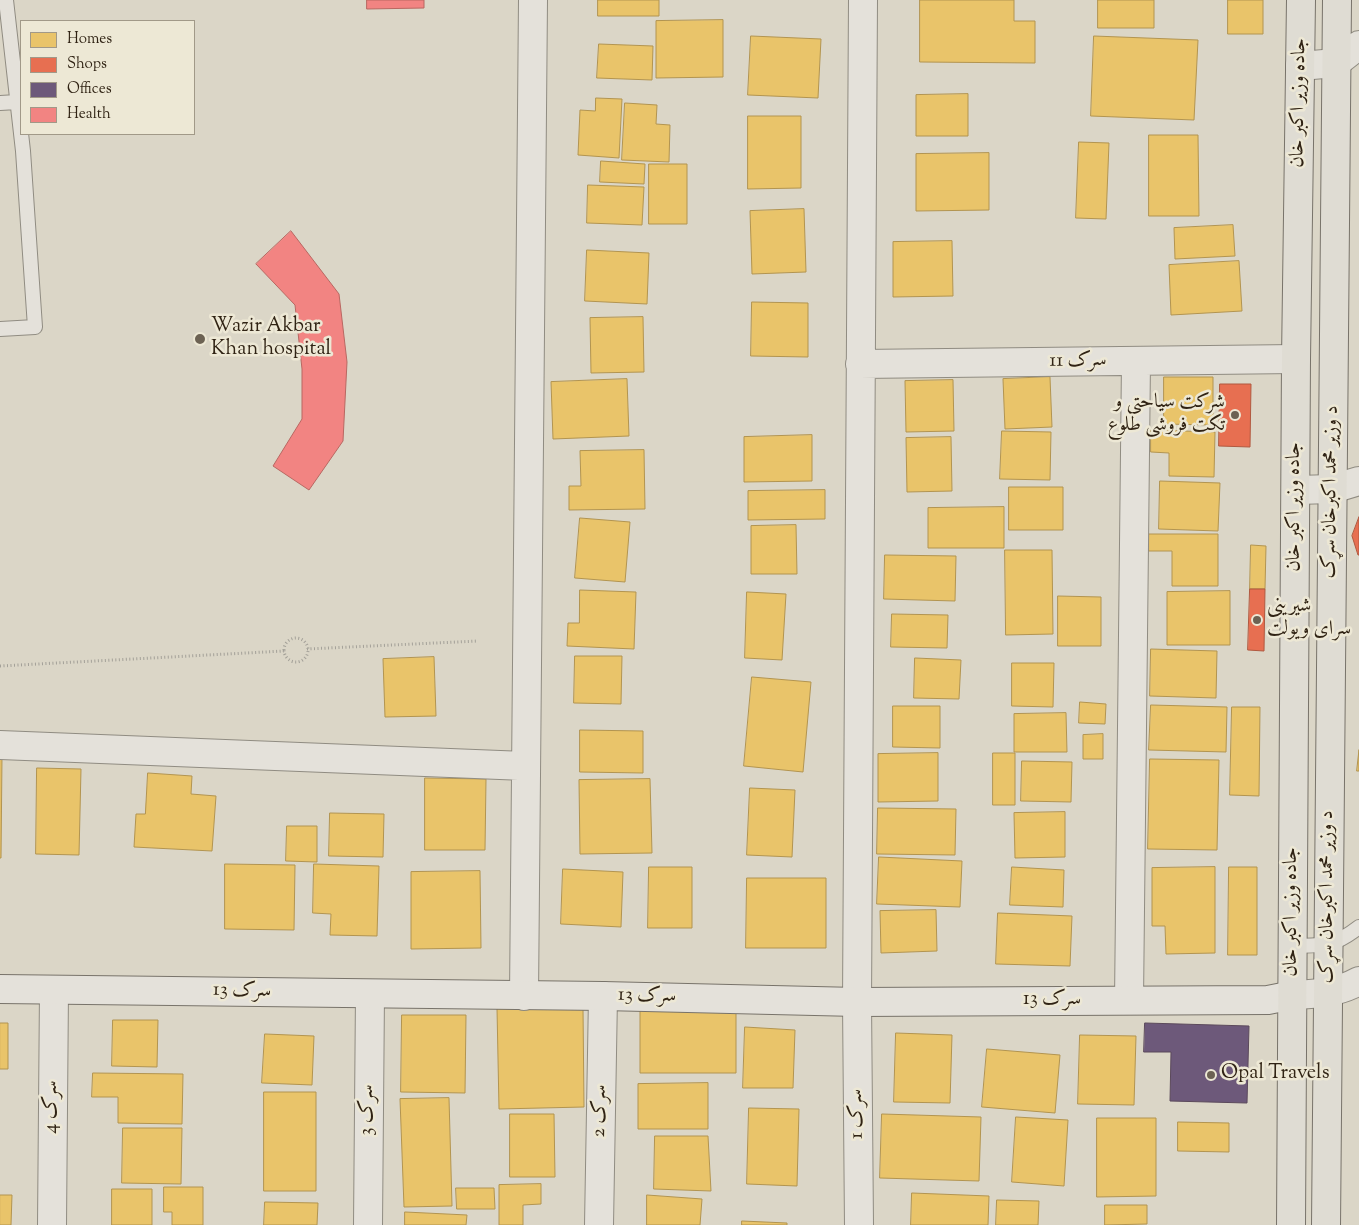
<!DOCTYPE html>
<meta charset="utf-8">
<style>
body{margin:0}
#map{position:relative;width:1359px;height:1225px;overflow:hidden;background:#dbd6c7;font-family:"Sorts Mill Goudy",serif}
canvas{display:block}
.legend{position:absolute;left:20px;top:20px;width:175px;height:115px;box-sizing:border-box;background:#ede8d5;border:1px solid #a19988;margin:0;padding:6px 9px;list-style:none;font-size:15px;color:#302314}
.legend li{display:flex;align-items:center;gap:10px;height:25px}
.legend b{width:25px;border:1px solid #a19988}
</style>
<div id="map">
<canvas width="1359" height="1225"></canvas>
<ul class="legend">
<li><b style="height:14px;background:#e9c46a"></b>Homes</li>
<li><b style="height:14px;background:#e76f51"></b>Shops</li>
<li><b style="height:14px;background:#6d597a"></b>Offices</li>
<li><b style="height:14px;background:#f28482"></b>Health</li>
</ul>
</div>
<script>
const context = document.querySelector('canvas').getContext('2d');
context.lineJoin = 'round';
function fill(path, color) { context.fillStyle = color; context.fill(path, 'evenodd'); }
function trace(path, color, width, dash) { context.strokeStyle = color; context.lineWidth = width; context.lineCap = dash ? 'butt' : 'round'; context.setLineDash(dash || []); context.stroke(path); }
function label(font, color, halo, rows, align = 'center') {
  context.font = font + ' "Sorts Mill Goudy",Amiri,serif'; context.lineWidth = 5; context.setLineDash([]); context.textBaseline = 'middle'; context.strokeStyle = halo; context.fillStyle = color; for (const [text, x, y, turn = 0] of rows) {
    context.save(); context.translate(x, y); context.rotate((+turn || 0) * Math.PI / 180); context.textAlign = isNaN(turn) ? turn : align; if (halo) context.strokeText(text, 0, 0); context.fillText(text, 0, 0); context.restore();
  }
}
const homes = new Path2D(`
 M598 0H659V16H598Z
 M920 0H1014V21H1035V63L920 62Z
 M1098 0H1154V28H1098Z
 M1228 0H1263V34H1228Z
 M723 20V77L656 78V21Z
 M751 36 821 39 818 98 748 95Z
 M1094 36 1198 40 1194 120 1091 116Z
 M599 44 653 46 652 80 597 78Z
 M968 94V136H916V95Z
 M596 98 622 99 619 158 578 155 580 110 595 111Z
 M625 103 657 105 656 124 670 125 669 162 622 160Z
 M748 116H801V188L748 189Z
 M1149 135H1198L1199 216H1149Z
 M1079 142 1109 143 1106 219 1076 218Z
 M989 153V210L916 211V154Z
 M601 161 645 164 644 184 600 182Z
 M649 164H687V224H649Z
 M588 185 644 187 642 225 587 223Z
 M804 209 806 272 752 274 750 211Z
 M1233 225 1235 256 1175 259 1174 228Z
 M952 241 953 296 893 297V242Z
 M587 250 649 253 647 304 585 301Z
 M1239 261 1242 311 1171 315 1169 265Z
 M752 302 808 303V357L751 356Z
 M643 317 644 372 591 373 590 318Z
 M1050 377 1052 427 1005 429 1003 379Z
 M1164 377H1213V425L1164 424Z
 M627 379 629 436 553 439 551 382Z
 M953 380 954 431 906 432 905 381Z
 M1151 430 1215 432 1214 477 1169 476V453L1151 452Z
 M1002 431 1051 432 1050 480 1000 479Z
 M812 435V481L744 482V437Z
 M951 437 952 491 907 492 906 438Z
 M644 450 645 509 569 510V486H581L580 451Z
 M1160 481 1220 483 1218 531 1159 529Z
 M1009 487H1063V530H1009Z
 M825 490V519L748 520V491Z
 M1004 507V548H928V508Z
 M580 518 630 522 625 582 575 578Z
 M796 525 797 574H751V526Z
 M1149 534H1218V586H1172V551H1149Z
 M1251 545 1266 546 1265 589H1250Z
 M1005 550H1052L1053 634 1006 635Z
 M885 555 956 556 955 601 884 599Z
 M580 590 636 592 634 649 567 646 568 623H579Z
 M1230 591V645H1167V592Z
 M747 592 786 594 782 660 745 658Z
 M1058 596 1101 597V646H1058Z
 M892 614 948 615 947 648 891 647Z
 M1151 649 1217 651 1216 698 1150 696Z
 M575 656H622L621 704 574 703Z
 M434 657 436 716 385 717 383 659Z
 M915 658 961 660 959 699 914 698Z
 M1012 663H1054L1053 707 1012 706Z
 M752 677 811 682 803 772 744 766Z
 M1080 702 1106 704 1105 724 1079 723Z
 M1151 705 1227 707 1226 752 1149 750Z
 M893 706H940V748L893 747Z
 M1232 707H1260L1259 796 1230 795Z
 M1066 713 1067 752H1014V714Z
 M580 730 643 731V773L580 772Z
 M1103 734V759H1083V735Z
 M1359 750V771H1357Z
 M938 753V801L878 802V754Z
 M993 753H1015V805H993Z
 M0 756H2L1 858H0Z
 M1150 759 1219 760 1217 850 1148 849Z
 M1022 761 1072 762 1071 802 1021 801Z
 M37 768 81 769 79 855 36 854Z
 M148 773 192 776 191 794 216 796 212 851 134 847 136 814H145Z
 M425 778 486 779 485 850H425Z
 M650 779 652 853 580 854 579 780Z
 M750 788 795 790 792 857 747 855Z
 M878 808 956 809 955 855 877 854Z
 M1065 812V857L1015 858 1014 813Z
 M330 813 384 814 383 857 329 856Z
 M287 826H317V862L286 861Z
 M879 857 962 861 960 907 877 904Z
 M225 864 295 865 294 930 225 929Z
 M314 864 379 866 377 936 330 935 331 914 313 913Z
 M649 867H692V928H648Z
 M1012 867 1064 870 1063 907 1010 905Z
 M1215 867V953L1166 954 1165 926H1152V868Z
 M1229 867H1257V955H1228Z
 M563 869 623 872 621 927 561 924Z
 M480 871 481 948 411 949V872Z
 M747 878H826V948H746Z
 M936 910 937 951 881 953 880 911Z
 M998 913 1072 916 1070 966 996 964Z
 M736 1006V1073H640V1007Z
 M583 1007 584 1107 499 1109 497 1008Z
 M402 1015H466L465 1093 401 1092Z
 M113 1020H158L157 1067 112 1066Z
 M0 1023H8V1069H0Z
 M745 1027 795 1030 793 1088H743Z
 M896 1033 952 1035 950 1103 894 1102Z
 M265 1034 314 1036 312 1085 262 1083Z
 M1080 1035 1136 1036 1134 1105 1078 1104Z
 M987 1049 1060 1055 1055 1113 982 1107Z
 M93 1073 183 1074 182 1124 118 1123V1097H92Z
 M708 1083V1129H638V1084Z
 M264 1092H316V1191H264Z
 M449 1098 452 1206 404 1207 400 1099Z
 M749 1108 799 1109 797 1186 747 1184Z
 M510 1114H554L555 1177H510Z
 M882 1114 981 1117 979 1181 880 1178Z
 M1016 1117 1068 1120 1064 1186 1012 1182Z
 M1097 1118H1156V1196L1097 1197Z
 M1178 1122 1229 1123V1152L1178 1151Z
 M123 1128H182L181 1184 122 1183Z
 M655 1136H708L711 1191 654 1189Z
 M541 1184V1204L523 1205V1225H499V1185Z
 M164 1187H203V1225H172V1212H164Z
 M456 1188H494L495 1209H457Z
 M112 1189H152V1225H112Z
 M912 1193 989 1196 988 1225H911Z
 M0 1195H12L11 1225H0Z
 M647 1195 702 1199 700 1225H647Z
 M997 1200 1039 1201 1038 1225H996Z
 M265 1202 318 1203 317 1225H264Z
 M1105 1205H1147V1224L1105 1225Z
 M405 1212 467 1215 466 1225H405Z
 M742 1221 787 1223V1225H742Z`);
fill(homes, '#e9c46a');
trace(homes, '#b29450', 1);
const shops = new Path2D(`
 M1220 384H1251L1250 447 1219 446Z
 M1359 517V555H1358L1352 536Z
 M1250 589H1265L1264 651 1248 650Z`);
fill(shops, '#e76f51');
trace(shops, '#b0583f', 1);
const offices = new Path2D(`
 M1145 1023 1249 1026 1247 1103 1170 1101 1171 1052H1144Z`);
fill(offices, '#6d597a');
trace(offices, '#5b495b', 1);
const health = new Path2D(`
 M367 0H424V8L367 9Z
 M291 231 339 294 347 362 343 441 309 490 273 466 302 419V369L295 305 256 264Z`);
fill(health, '#f28482');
trace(health, '#b86761', 1);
const lane = new Path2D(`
 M0 103 17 102
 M0 329 35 327 23 151 6 0
 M1293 946C1325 945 1333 947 1359 927`);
const street = new Path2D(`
 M1300 66 1336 63 1359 45
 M860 364 1296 359
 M1297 490 1332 489 1359 481
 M0 745 525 766
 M1293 995C1318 994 1337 993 1359 981
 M524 996 533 0
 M1129 1000 1136 361
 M52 1225 54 990
 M368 1225 370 994
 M599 1225 603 996
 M859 1225 857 1002 863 0`);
const secondary = new Path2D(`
 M0 989 603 996 857 1002 1268 1000 1293 995`);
const primary = new Path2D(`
 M1291 1225 1296 359 1301 0
 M1326 1225 1337 0`);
trace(lane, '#908c82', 16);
trace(street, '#908c82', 30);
trace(secondary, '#78736a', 30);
trace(primary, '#78736a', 30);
trace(new Path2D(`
 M284 650a12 12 0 1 1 24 0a12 12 0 1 1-24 0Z
 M307 649 478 641
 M0 666 284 651`), '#a3a098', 3, [1, 2.5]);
trace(lane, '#e4e1da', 14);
trace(street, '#e4e1da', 28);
trace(secondary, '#e4e1da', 28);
trace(primary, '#dfdcd3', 28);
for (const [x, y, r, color] of [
 [200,339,6,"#6c6253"],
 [1235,415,5,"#6c6253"],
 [1257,620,5,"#6c6253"],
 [1211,1075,5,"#6c6253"]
]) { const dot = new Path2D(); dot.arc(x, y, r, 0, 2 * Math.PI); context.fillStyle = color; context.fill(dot); trace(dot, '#ede8d5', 2); }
label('20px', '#302314', '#ede8d5', [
 ["جاده وزیر اکبر خان",1300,103,-89],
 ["سرک 11",1078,362,-1],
 ["د وزیر محمد اکبرخان سړک",1332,492,-89],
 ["جاده وزیر اکبر خان",1296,507,-90],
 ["د وزیر محمد اکبرخان سړک",1329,897,-90],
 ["جاده وزیر اکبر خان",1293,912,-90],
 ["سرک 13",242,992,1],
 ["سرک 13",647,997,1],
 ["سرک 13",1052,1001],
 ["سرک 4",53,1107,-90],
 ["سرک 3",369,1110,-90],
 ["سرک 2",601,1111,-89],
 ["سرک 1",858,1114,-91]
]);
label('20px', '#302314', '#ede8d5', [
 ["Wazir Akbar",211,328],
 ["Khan hospital",211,351],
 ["شرکت سیاحتی و",1225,404,"right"],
 ["تکت فروشی طلوع",1225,427,"right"],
 ["شیرینی",1267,608],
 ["سرای ویولت",1267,631],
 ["Opal Travels",1221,1075]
], 'left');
</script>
